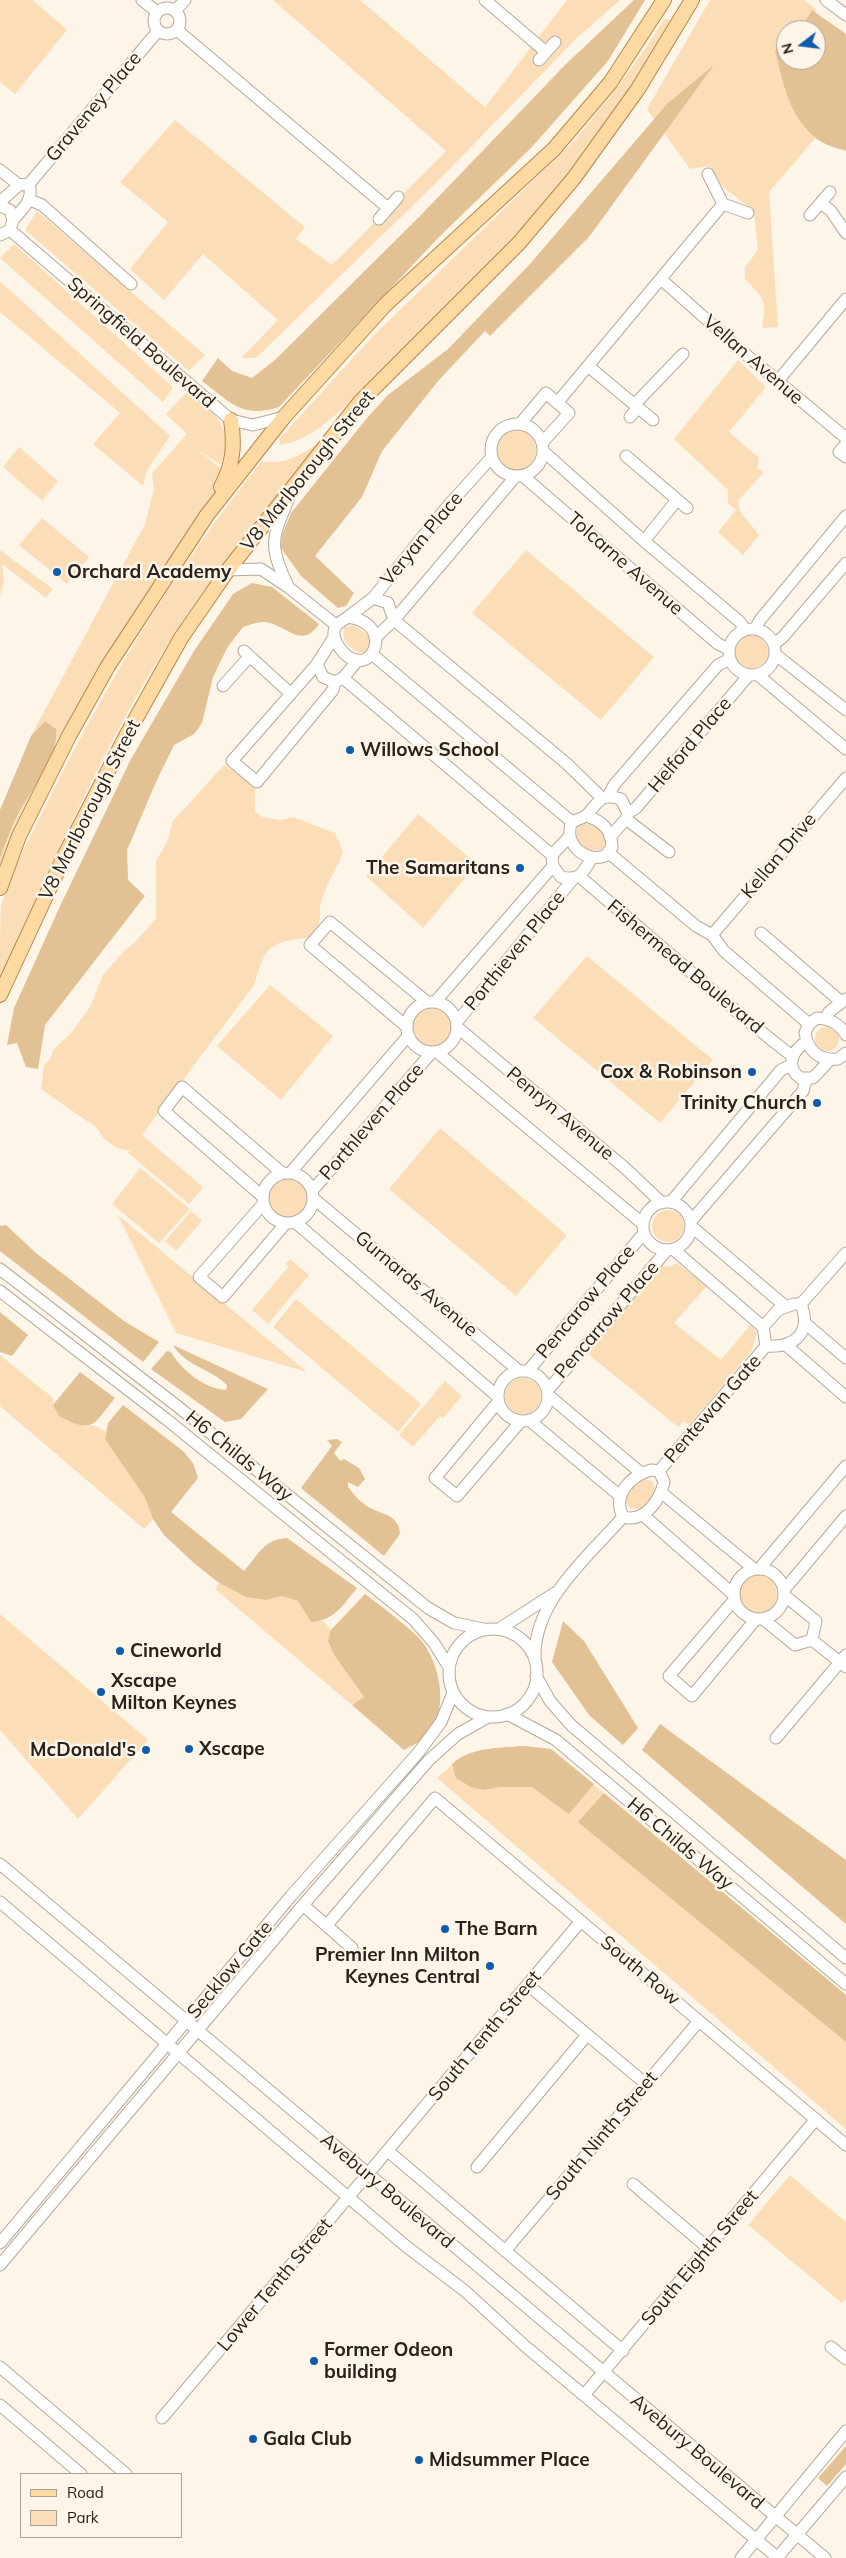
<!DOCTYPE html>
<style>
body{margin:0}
#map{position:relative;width:846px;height:2558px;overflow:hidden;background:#fef5e9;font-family:Mulish,sans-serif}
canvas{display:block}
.legend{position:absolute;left:20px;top:2473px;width:162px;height:65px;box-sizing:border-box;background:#fef5e9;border:1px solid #a8a197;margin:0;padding:6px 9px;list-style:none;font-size:15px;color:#26221c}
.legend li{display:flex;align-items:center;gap:10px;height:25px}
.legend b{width:25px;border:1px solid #a8a197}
.north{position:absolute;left:776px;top:20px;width:50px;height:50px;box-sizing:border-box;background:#fef5e9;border:1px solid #a8a197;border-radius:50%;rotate:255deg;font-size:14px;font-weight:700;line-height:20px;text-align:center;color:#26221c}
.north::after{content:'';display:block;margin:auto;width:18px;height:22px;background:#0e5cab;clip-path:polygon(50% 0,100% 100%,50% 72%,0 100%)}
</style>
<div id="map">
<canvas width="846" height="2558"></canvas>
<ul class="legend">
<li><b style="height:6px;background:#ffd9a2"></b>Road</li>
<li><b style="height:14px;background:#fbdeb7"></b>Park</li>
</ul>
<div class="north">N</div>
</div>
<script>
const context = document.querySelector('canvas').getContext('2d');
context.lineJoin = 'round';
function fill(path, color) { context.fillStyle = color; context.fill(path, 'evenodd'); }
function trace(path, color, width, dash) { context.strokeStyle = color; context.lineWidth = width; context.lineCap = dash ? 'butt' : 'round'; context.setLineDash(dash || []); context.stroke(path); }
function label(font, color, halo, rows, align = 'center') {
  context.font = font + ' Mulish,sans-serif'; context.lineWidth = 5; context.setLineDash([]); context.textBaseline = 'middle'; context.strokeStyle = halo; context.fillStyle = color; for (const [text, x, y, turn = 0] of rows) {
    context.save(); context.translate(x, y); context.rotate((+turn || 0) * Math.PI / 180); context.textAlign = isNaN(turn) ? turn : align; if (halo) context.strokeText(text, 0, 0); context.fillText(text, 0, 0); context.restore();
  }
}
fill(new Path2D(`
 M0 0H33L67 30 15 94 0 82Z
 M273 0H360L485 107 567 0H620L575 40 437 182 256 358H241L278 320 203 254 164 300 130 269 168 222 120 182 175 120 305 227 296 239 332 265 446 151Z
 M710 0H804L817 10 799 30H786V45L780 52 818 135 769 192 778 327 762 328C767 300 764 299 745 279V267L758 250 754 211 722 186 710 166 690 169 647 109Z
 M665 18 673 22C645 67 617 111 584 153 557 189 526 223 496 257 474 281 453 306 429 329 416 341 399 352 386 365 358 392 320 440 280 445L279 439 373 336 572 143C606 103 638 62 665 18Z
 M37 211 205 355 189 371 25 230Z
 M14 244 173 387 163 402 0 258Z
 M0 281 170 436 147 470 143 486 93 444 120 413 0 312Z
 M738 360 766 387 729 432 759 458 757 468 764 472 738 501 740 511 759 535 743 555 718 532 736 510 728 503V490L674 439Z
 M188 391C214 413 236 428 221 465L198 450 227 474 108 666 0 888V858L21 809 46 767 57 740 45 721 31 736 145 524 154 489 152 473 187 434 166 414Z
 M494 450a21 21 0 1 1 42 0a21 21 0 1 1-42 0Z
 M321 441C279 497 233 549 193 606 113 721 59 851 0 978 0 960 0 922 1 906 13 867 34 830 52 793 111 675 180 563 262 461 285 466 302 454 321 441Z
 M19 447 58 481 42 501 3 467Z
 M42 518 89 557 67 584 19 545Z
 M0 550 53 589 46 598 2 564 4 581 0 597Z
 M526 550 654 657 601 720 472 613Z
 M353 625 367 634 371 644 370 650 363 653C350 650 341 642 344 628Z
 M734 652a17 17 0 1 1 34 0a17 17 0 1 1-34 0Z
 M224 765 255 785V812L262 817 281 820 293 817 335 833 343 852C337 868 327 883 322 899 316 917 327 918 309 938 268 941 265 948 254 985L142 1135 203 1187 189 1204 128 1153 130 1150C116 1151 103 1140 97 1128L41 1089 44 1065 50 1059 53 1050 71 1033 90 1007 103 975 125 950 135 942 156 919V861L167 842 173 821Z
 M418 814 477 864 423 928 366 876Z
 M586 822C598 825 602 830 606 842L604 848C588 856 572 843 578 826Z
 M587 956 713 1060 660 1123 533 1018Z
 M270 985 333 1036 281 1100 217 1046Z
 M410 1027a21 21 0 1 1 42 0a21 21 0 1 1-42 0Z
 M815 1039a12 12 0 1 1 24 0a12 12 0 1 1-24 0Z
 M440 1128 567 1235 516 1296 389 1189Z
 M140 1168 190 1209 159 1243 112 1204Z
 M267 1198a21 21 0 1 1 42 0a21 21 0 1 1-42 0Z
 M652 1226a16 16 0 1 1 32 0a16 16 0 1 1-32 0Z
 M191 1211 202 1221 176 1251 165 1241Z
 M118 1215 307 1372 176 1333Z
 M290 1259 309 1275 268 1324 252 1310 289 1266 286 1264Z
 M677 1263 707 1286 674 1323 721 1360 751 1324 757 1333 751 1352 689 1425 684 1421 678 1427 588 1354 660 1265 669 1267Z
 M296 1299 421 1404 398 1432 273 1327Z
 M0 1355 53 1398V1405L86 1427 93 1425 105 1431 106 1439 144 1496 153 1519 144 1529 0 1406Z
 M505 1396a18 18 0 1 1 36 0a18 18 0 1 1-36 0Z
 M445 1381 462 1396 443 1418 440 1416 413 1447 399 1435Z
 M647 1479 653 1482C658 1494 651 1500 643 1509L630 1508 626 1502C627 1489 634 1481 647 1479Z
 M739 1594a19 19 0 1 1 38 0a19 19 0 1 1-38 0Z
 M219 1583 246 1597 266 1600 282 1596 298 1601 311 1622 323 1621 331 1630 328 1641 334 1655 364 1697 352 1705 215 1589Z
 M0 1614 148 1740 78 1819 0 1730Z
 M524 1746 551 1749 846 1995V2129L437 1778 462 1756 480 1750Z
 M790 2175 846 2222V2299L842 2303 748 2225Z`), '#fbdeb7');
fill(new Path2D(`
 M634 0H645L608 61 531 148 440 236 279 407C242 419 230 402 202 381L218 358 232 371 252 378 275 360 420 216 566 64Z
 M812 10 846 34V151C837 148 825 145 817 139 789 117 783 83 775 50L786 43V60H816V30H800Z
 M714 65 589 237 490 336 485 331 439 380 382 451 362 497 315 556 354 593 346 606 338 608 301 576 281 548 282 535 291 513 367 418 388 395 448 349 530 264 667 104Z
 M252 583 272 587 319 624C301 651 286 623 263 622 257 622 249 625 243 627L227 648 213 677 202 723 194 734 174 745 156 782 127 850 128 880 145 896 45 1025 38 1069 26 1067 17 1043 7 1045 14 1008 61 904 131 759 194 651 233 594Z
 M45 721 56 729C59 757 35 784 22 807 13 823 7 841 0 858V810L31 736Z
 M6 1225 36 1253 124 1321 159 1342 143 1362 0 1251V1226Z
 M0 1312 28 1335 12 1356 0 1352Z
 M173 1345 268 1389 241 1419 225 1422 151 1369 167 1351 171 1352C181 1370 205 1389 226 1390L227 1385C211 1369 184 1365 173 1345Z
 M80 1372 115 1398C92 1426 94 1434 59 1416L53 1405Z
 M123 1405 183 1451 193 1463 198 1478 171 1512 244 1571C259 1554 263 1540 287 1538L357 1588C343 1605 334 1621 311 1622L298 1601 282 1596 266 1600 246 1597 219 1583 194 1563 164 1535 153 1519 144 1496 105 1439 108 1423Z
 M337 1439 342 1442 334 1453 340 1461 344 1459 359 1468 365 1479 358 1487 348 1482V1487C354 1495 363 1505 372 1509 385 1515 399 1516 400 1534L384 1556 301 1488 332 1446 327 1440Z
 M365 1594C378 1604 416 1632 424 1644 441 1669 450 1715 424 1738 419 1743 410 1746 404 1750L352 1705 364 1697 334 1655 328 1641 331 1630Z
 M563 1621 584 1641 638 1728 623 1745 589 1715 552 1662Z
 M660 1724 846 1860V1924L642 1750Z
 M524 1746 551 1749 594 1784 569 1814 532 1787H500L483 1790 471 1787 456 1778 452 1764C472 1747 498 1748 524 1746Z
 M604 1793 846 1995V2042L578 1822Z
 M846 2446V2464L827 2486 818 2478Z`), '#e2c195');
const minor = new Path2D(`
 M142 0 157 12
 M485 0 546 52
 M826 0 846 15
 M154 21a13 13 0 1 1 26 0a13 13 0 1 1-26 0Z
 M176 10 185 0
 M177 30 388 208
 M539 60 555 42
 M0 170 19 185
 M708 174 723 204 748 213
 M29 184 158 31
 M30 200 42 205 131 284
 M0 202 19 185 29 184C34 200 23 208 13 220
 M821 203 831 211 846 233
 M0 206 10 210 13 220 10 230 0 235
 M810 215 830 192
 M379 219 398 197
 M10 230 231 420 253 425 284 417
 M662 280 750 358 846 438
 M588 366 653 420
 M777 382 846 299
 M557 403 723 204
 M635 404 683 354
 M630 417 638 407
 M491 450a26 26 0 1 1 52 0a26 26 0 1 1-52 0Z
 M520 424 546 393 569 413 542 443
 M846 444 839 452 846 457
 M543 451 644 541 740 622 745 630
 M626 456 687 508
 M523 476 718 644 729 649
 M644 541 677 500
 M228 570 261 569 288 587 336 625
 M288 586C268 545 272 538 289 498
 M373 598 388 603 394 620 566 763 602 798
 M348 617 373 598 446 508 491 458
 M348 617C400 624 368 688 339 647 334 640 332 633 336 625Z
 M755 629 760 620 846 516
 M729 652a23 23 0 1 1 46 0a23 23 0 1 1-46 0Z
 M334 637 317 664 323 677 335 682 343 678 358 660
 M375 638 394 620 515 477
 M774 644 783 637 846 563
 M244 651 290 693
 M775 654 846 710
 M373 655 572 822
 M317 664 232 761 257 782 333 690 335 682
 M758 675 846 749
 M343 678 552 855
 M223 686 249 657
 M609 795 614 785 718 665 730 659
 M628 813 636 808 749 675
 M586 816C601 820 612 830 612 847L605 856C584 863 563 843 572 822Z
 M586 816C599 801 601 793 621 799L628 813 626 819 610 837
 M626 819 669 852
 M569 837 552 855 553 866 561 877C581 881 582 873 592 858
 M609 853 696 926 712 935 724 951 809 1024
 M579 876 749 1022 792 1056
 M761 933 840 1001
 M712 935 846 778
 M407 1027a25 25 0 1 1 50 0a25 25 0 1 1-50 0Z
 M435 1002 553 866
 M825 1019 829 1012 846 999
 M457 1022 573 879
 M407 1027 310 945 330 922 427 1002
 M457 1027 625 1168 662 1203
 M846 1035C839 1023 830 1019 817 1018L809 1024 805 1033C808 1051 819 1061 838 1059L846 1053
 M807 1041C792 1051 785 1066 800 1078H813L830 1060
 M437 1052 643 1224
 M291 1172 408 1036
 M263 1198a25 25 0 1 1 50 0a25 25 0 1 1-50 0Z
 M312 1191 432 1052
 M262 1196 164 1111 182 1087 282 1173
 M313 1198 519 1371
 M671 1202 781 1070 791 1065
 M643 1226a24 24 0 1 1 48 0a24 24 0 1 1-48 0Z
 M263 1204 199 1277 223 1297 286 1223
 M691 1221 803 1091 806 1080
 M295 1222 497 1396
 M691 1226 785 1306
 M673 1249 763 1327
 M0 1269 177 1406 428 1608 454 1623 484 1629
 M0 1291 166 1419 413 1619 434 1643 449 1667
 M794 1304H801C812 1333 795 1348 766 1346L763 1327 778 1310Z
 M801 1304 846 1253
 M806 1324 846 1358
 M787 1346 846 1397
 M498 1396a25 25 0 1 1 50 0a25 25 0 1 1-50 0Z
 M528 1371 644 1233
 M548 1390 667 1250
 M548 1395 641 1473
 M498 1402 435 1478 457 1496 521 1421
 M529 1420 620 1496
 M651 1470 659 1471 664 1482C660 1500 645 1523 623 1517 612 1495 630 1476 651 1470Z
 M659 1471 766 1346
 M662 1493 754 1569
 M643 1515 733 1594
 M734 1594a25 25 0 1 1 50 0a25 25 0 1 1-50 0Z
 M759 1569 846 1466
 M784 1590 846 1516
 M784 1595 816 1621 812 1640
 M734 1600 669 1676 692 1696 756 1619
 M763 1619 795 1645 812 1640
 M499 1629 555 1593
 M449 1673a44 44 0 1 1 88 0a44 44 0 1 1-88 0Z
 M812 1640 846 1667
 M535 1659C533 1601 588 1557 623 1517
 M536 1676 550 1701 571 1725 846 1958
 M507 1714 556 1740 846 1984
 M776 1738 846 1655
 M0 1864 825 2558
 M0 1902 407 2247 465 2291 525 2346 778 2558
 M303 1905 352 1948
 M327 1925 435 1798 846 2145
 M528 1985 646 2084
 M388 2151 623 2351
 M477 2167 587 2035
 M633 2184 708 2248
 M0 2243 291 1896 418 1753 441 1722 453 1693
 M505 2251 699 2021
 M0 2265 303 1905 429 1760 458 1734 488 1717
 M831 2347 846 2359
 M0 2367 126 2474
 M584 2395 816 2119
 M0 2405 81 2474
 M162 2418 581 1921
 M741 2558 846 2431
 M777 2558 846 2477`);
const major = new Path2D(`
 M221 487C233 465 235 446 231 420
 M0 888 19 836 70 734 108 666 207 515 284 417 386 304 554 149 610 83 664 0
 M0 995 65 855 126 736 181 638 228 570 360 402 519 243 574 178 638 89 692 0`);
trace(minor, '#b4a99b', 13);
trace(major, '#b3884b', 16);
trace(minor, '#fff', 11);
trace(major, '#ffd9a2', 14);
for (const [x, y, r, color] of [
 [57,572,5,"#0e5cab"],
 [350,750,5,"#0e5cab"],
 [520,868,5,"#0e5cab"],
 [752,1072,5,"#0e5cab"],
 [817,1103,5,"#0e5cab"],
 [120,1651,5,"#0e5cab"],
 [101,1692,5,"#0e5cab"],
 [189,1749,5,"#0e5cab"],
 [146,1750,5,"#0e5cab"],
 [445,1929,5,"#0e5cab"],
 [490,1966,5,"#0e5cab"],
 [314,2361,5,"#0e5cab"],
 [253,2439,5,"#0e5cab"],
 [419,2460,5,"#0e5cab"]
]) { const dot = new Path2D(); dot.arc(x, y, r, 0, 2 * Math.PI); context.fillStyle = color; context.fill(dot); trace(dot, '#fef5e9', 2); }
label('19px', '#26221c', '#fef5e9', [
 ["Graveney Place",94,107,-50],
 ["Springfield Boulevard",141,343,41],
 ["Vellan Avenue",753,360,41],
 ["V8 Marlborough Street",308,471,-51],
 ["Veryan Place",422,539,-50],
 ["Tolcarne Avenue",625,564,41],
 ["Helford Place",690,745,-50],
 ["V8 Marlborough Street",90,810,-63],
 ["Kellan Drive",779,856,-50],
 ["Porthieven Place",515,951,-51],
 ["Fishermead Boulevard",685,967,40],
 ["Penryn Avenue",560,1114,40],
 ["Porthleven Place",372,1122,-49],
 ["Gurnards Avenue",416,1284,40],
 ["Pencarow Place",586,1302,-50],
 ["Pencarrow Place",607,1320,-49],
 ["Pentewan Gate",713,1409,-49],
 ["H6 Childs Way",239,1456,39],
 ["H6 Childs Way",680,1844,40],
 ["Secklow Gate",230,1970,-50],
 ["South Row",640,1971,40],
 ["South Tenth Street",485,2036,-50],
 ["South Ninth Street",602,2136,-50],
 ["Avebury Boulevard",387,2191,40],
 ["South Eighth Street",700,2258,-50],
 ["Lower Tenth Street",275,2285,-50],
 ["Avebury Boulevard",697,2452,40]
]);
label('bold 19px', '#26221c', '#fef5e9', [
 ["Orchard Academy",67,572],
 ["Willows School",360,750],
 ["The Samaritans",510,868,"right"],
 ["Cox & Robinson",742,1072,"right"],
 ["Trinity Church",807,1103,"right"],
 ["Cineworld",130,1651],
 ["Xscape",111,1681],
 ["Milton Keynes",111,1703],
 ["Xscape",199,1749],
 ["McDonald's",136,1750,"right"],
 ["The Barn",455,1929],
 ["Premier Inn Milton",480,1955,"right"],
 ["Keynes Central",480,1977,"right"],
 ["Former Odeon",324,2350],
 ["building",324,2372],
 ["Gala Club",263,2439],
 ["Midsummer Place",429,2460]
], 'left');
</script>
